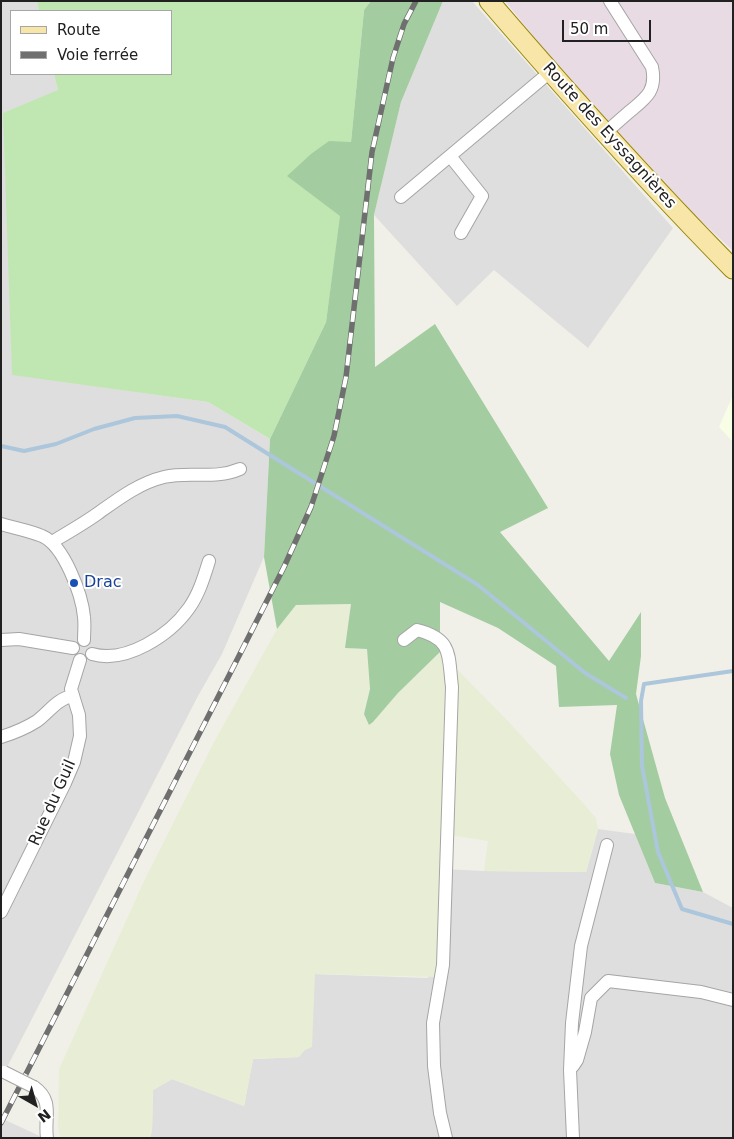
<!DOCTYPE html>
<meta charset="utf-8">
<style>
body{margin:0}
#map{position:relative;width:734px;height:1139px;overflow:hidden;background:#f1f0e8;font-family:"DejaVu Sans",sans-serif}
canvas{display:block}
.frame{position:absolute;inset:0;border:2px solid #212121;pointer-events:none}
.legend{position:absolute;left:10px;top:10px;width:162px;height:65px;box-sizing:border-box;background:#fff;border:1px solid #a6a6a6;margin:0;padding:6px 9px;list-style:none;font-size:15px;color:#212121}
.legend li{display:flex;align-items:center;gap:10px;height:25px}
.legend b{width:25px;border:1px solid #a6a6a6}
.north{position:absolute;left:10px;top:1079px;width:50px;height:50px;-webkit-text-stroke:4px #fff;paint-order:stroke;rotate:142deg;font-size:14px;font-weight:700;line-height:20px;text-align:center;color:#212121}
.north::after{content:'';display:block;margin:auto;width:18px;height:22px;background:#212121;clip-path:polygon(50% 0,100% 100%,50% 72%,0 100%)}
.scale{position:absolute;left:562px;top:20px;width:89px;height:22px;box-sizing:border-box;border:2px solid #212121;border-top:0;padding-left:6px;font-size:15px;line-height:18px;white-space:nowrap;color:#212121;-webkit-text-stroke:4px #fff;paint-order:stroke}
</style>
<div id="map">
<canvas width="734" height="1139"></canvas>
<div class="frame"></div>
<ul class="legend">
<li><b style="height:6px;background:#f7e6a7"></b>Route</li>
<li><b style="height:6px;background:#6f6f6f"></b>Voie ferrée</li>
</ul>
<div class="north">N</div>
<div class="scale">50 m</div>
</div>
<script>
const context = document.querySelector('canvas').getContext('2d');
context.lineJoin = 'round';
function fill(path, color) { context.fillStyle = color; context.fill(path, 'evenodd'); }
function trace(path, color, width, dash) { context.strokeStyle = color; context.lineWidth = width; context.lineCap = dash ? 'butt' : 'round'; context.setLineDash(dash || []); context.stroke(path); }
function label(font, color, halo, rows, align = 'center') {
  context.font = font + ' "DejaVu Sans",sans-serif'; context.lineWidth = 4; context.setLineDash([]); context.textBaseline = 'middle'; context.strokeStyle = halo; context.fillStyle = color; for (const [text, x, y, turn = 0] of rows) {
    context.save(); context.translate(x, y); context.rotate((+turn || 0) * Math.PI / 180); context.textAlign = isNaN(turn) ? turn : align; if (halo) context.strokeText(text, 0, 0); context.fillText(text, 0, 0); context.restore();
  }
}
fill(new Path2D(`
 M1 1H37L39 11H11V74H54L58 90 12 374 208 402 270 439 264 557 222 654 198 696 1 1079Z
 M443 1H472L673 228 588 348 494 270 457 306 374 215 401 102Z
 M598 829 635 834 655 883 703 892 733 908V1138H150L152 1130 153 1090 172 1079 244 1106 253 1059 299 1057 314 974 428 978 442 869 484 871 586 872Z
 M1 1118 44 1138H1Z`), '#dfdede');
fill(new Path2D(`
 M505 1H733V251L695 215 621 135 538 42Z`), '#e9dbe3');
fill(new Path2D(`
 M733 395V442L719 427Z`), '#f8fde5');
fill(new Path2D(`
 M352 604 345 648 367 649 370 689 364 714 373 722 398 693 440 652 507 720 583 803 596 818 598 829 586 872 484 871 488 841 443 834 437 977 315 974 312 1047 305 1050 299 1057 253 1059 244 1106 172 1079 153 1090 152 1130 150 1138H61L58 1128 59 1069 144 881 214 742 277 629 296 605Z`), '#e7eed5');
fill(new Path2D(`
 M37 1H371L364 10 351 142 326 322 270 439 208 402 12 375 3 113 58 90 54 74H171V11H39Z`), '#c0e7b2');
fill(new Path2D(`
 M371 1H443L401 102 374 215 375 367 435 324 548 508 500 532 609 661 641 612V656L636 694 665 798 703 892 655 883 619 795 610 754 617 705 559 707 556 666 498 628 440 602V652L398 693 373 722 369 725 364 714 370 689 367 649 345 648 351 604 296 605 277 629 264 557 270 439 326 322 340 216 287 176 311 154 329 141 351 142 364 10Z`), '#a3cda0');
trace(new Path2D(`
 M1 446 24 451 56 444 94 429 135 418 177 416 225 427 478 585 585 673 626 698
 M733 671 644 684 641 701 642 766 658 852 682 909 733 924`), '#acc6db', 4);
const street = new Path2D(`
 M605 133C613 126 621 119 629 112 646 98 657 91 652 67L610 1
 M450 156 482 196 461 233
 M401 197 550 72
 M1 524C14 528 31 531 42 536 64 545 82 595 84 617 85 625 84 633 84 640
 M52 542C67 533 83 524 97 514 118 499 139 483 164 477 191 471 214 480 240 469
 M1 640 19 639 73 648
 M404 640 417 630C453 639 448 655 452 687L443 965 433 1023 434 1066 440 1113 446 1138
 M92 654C126 664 170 635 189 608 199 594 204 577 209 561
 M1 737C14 733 26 728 37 721 49 712 57 699 72 696
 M1 912 65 783 74 762 80 736 79 715 71 689 80 660
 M573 1066 577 1060 585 1032 591 998 608 981 701 992 733 1000
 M34 1087C54 1101 44 1117 47 1138
 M573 1138 570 1070 572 1023 581 946 607 845`);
const primary = new Path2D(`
 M489 1C568 93 648 183 733 269`);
trace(street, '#a5a5a5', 14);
trace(primary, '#958509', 21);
trace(street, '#fff', 12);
trace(primary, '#f7e6a7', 19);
const rail = new Path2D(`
 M1 1123 243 648 284 567 311 507 334 436 346 377 372 152 393 58 404 24 416 1`);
trace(rail, '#6f6f6f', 5.5);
trace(rail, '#fff', 4, [11]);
const streetBridge = new Path2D(`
 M4 1072 34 1087`);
trace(streetBridge, '#a5a5a5', 14, []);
trace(streetBridge, '#fff', 12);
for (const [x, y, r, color] of [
 [74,583,5,"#1a4fb4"]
]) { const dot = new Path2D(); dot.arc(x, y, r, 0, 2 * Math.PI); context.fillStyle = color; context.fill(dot); trace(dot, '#fff', 2); }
label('16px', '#212121', '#fff', [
 ["Route des Eyssagnières",609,136,48],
 ["Rue du Guil",53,803,-66]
]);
label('16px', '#164399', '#fff', [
 ["Drac",84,583]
], 'left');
</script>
